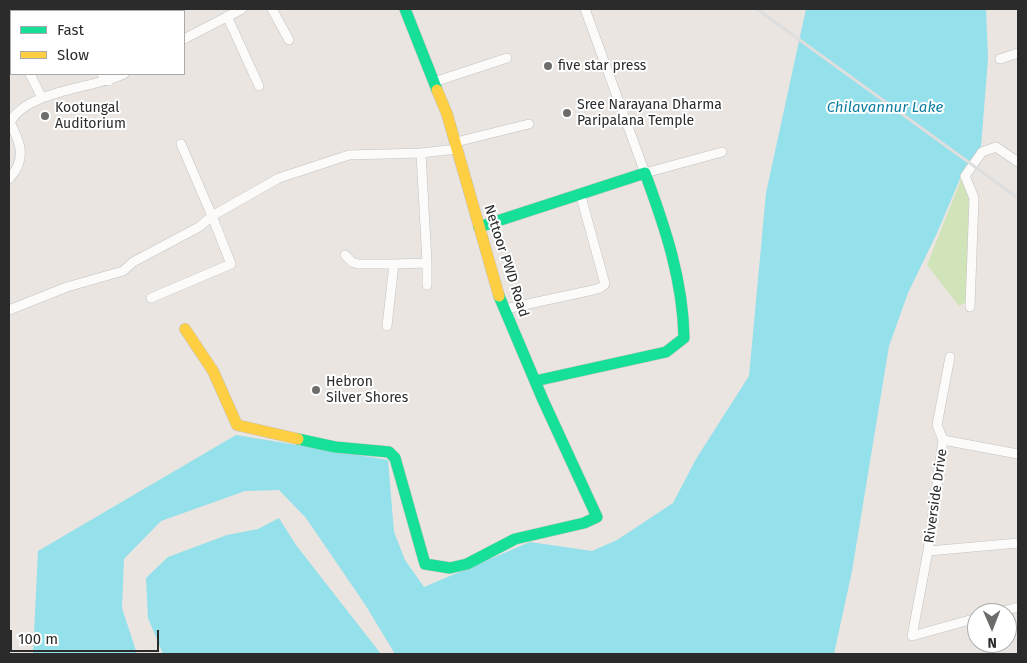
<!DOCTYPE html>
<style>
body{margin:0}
#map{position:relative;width:1027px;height:663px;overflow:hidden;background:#eae5e0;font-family:"Fira Sans",sans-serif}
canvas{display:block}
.frame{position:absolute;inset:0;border:10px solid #2b2b2b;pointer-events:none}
.legend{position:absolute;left:10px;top:10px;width:175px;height:65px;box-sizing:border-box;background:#fff;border:1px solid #aaa;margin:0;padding:6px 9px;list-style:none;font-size:15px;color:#2b2b2b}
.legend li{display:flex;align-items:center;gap:10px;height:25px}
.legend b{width:25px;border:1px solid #aaa}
.north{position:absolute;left:967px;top:603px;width:50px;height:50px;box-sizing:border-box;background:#fff;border:1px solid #aaa;border-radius:50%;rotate:179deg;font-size:14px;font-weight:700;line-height:20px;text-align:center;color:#2b2b2b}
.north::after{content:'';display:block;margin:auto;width:18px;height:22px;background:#6e6c6a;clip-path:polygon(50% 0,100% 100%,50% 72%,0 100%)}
.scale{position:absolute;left:10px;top:630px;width:149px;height:22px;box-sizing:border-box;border:2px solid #2b2b2b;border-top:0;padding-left:6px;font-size:15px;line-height:18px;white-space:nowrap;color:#2b2b2b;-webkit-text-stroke:4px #fff;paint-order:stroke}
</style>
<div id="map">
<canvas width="1027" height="663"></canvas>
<div class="frame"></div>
<ul class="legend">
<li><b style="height:6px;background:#16e098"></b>Fast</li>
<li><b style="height:6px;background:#ffcf43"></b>Slow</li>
</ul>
<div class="north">N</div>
<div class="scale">100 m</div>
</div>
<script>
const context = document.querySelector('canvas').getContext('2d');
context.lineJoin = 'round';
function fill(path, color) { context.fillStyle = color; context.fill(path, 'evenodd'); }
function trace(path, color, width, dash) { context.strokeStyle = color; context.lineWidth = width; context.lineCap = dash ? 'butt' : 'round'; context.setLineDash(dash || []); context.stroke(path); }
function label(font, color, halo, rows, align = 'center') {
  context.font = font + ' "Fira Sans",sans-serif'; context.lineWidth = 4; context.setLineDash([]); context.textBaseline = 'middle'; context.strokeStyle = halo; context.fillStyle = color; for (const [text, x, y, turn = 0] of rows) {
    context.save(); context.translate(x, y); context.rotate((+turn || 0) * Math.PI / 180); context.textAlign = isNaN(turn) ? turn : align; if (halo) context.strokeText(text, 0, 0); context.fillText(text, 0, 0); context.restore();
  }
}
fill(new Path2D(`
 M962 177 969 199 967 302 959 306 927 265Z`), '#d1e4b9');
fill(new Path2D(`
 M806 9H986L988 58 981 147 965 167 937 233 908 293 889 346 852 571 834 654H395L366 606 306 518 279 490 245 491 161 521 124 559 122 608 137 654H33L38 551 236 435 388 460 394 532 405 560 424 587 530 542 592 551 617 540 673 503 696 459 749 376 766 193Z
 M279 518 296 545 381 654H163L148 618 146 578 168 557 227 535 258 529Z`), '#94e0eb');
const street = new Path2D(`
 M57 9 60 11
 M272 9 289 40
 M585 9 645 173 722 152
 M227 16 259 86
 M184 39 242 9
 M1000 59 1018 53
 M30 74 42 98
 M102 74 109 81
 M434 82 507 58
 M456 142 529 124
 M181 144 212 216 279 178 349 155 421 153
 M9 179C27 159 21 144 10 122 28 90 92 89 124 74
 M345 255 352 262 358 264H394
 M427 263V285
 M970 307 974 198 965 176 982 152 996 147 1018 162
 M505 309 593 290 600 288 605 284 580 193
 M9 310 67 287 123 271 133 262 199 227 212 216 231 264 151 298
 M387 326 394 264 427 263 421 153 458 149
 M950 357 937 425 943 440 928 551 912 636 977 618
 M943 440 1018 454
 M928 551 1018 543
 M996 613 1018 607`);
const fast = new Path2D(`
 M405 9 437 90
 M479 227 645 173C665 227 683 280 684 338L666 352 535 381
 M298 439 335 447 389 452 395 458 425 564 450 568 467 564 515 539 584 523 597 517 543 400 499 296`);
const slow = new Path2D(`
 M437 90 447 114 499 296
 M185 329 213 371 237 425 298 439`);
trace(street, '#c3c2c2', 10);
trace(fast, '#c3c2c2', 12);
trace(slow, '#c3c2c2', 12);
trace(street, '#fcfbfa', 9);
trace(fast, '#16e098', 11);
trace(slow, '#ffcf43', 11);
trace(new Path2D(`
 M757 9 1018 198`), '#dededf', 3);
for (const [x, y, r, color] of [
 [548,66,5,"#6e6c6a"],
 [567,113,5,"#6e6c6a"],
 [45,116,5,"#6e6c6a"],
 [316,390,5,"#6e6c6a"]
]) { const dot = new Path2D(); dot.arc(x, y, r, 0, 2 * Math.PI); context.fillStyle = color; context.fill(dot); trace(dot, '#fff', 2); }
label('14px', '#2b2b2b', '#fff', [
 ["five star press",558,66],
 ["Sree Narayana Dharma",577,105],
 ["Paripalana Temple",577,121],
 ["Kootungal",55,108],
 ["Auditorium",55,124],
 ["Hebron",326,382],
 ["Silver Shores",326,398]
], 'left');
label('14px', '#2b2b2b', '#fff', [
 ["Nettoor PWD Road",506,261,72],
 ["Riverside Drive",936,496,-82]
]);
label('italic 15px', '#0c7e9f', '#fff', [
 ["Chilavannur Lake",885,108]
]);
</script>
